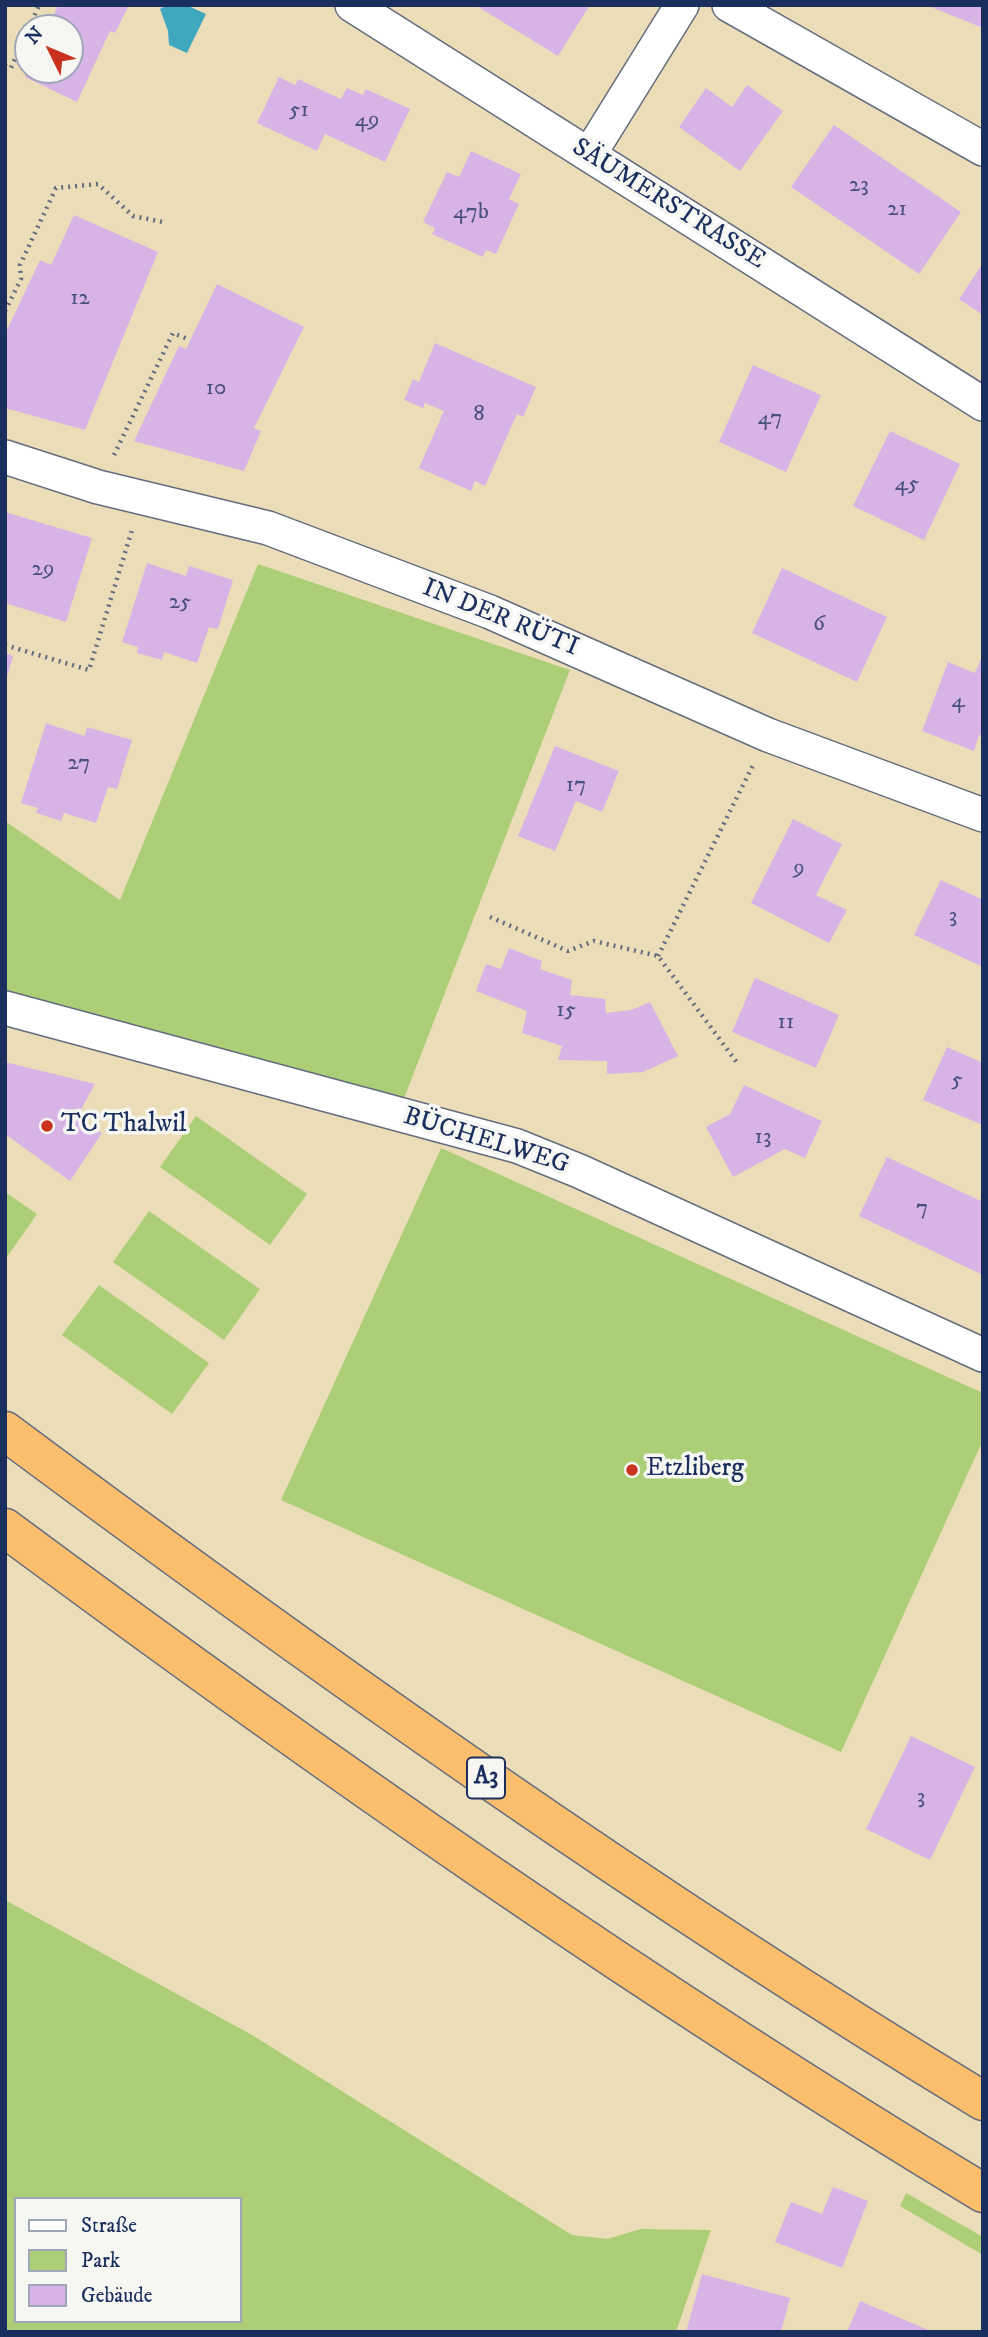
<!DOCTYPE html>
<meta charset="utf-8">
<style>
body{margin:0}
#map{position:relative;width:988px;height:2337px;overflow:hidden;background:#ecddb9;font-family:"IM FELL DW Pica",serif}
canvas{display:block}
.frame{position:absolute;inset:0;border:7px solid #1b2f5e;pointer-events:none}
.legend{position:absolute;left:14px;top:2197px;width:228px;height:126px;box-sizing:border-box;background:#f6f6f2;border:2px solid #9ea6b7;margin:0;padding:9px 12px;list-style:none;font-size:21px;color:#1b2f5e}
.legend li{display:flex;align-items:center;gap:14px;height:35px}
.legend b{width:35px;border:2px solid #9ea6b7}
.north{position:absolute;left:14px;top:14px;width:70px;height:70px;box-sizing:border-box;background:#f6f6f2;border:2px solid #9ea6b7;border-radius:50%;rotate:313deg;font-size:19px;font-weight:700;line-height:28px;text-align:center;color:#1b2f5e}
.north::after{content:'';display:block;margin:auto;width:24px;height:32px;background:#c8321e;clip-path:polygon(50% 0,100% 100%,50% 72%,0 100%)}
</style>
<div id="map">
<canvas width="988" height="2337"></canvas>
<div class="frame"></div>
<ul class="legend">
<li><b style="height:9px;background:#fff"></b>Straße</li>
<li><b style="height:19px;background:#acce77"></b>Park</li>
<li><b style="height:19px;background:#d7b4e5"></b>Gebäude</li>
</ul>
<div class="north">N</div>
</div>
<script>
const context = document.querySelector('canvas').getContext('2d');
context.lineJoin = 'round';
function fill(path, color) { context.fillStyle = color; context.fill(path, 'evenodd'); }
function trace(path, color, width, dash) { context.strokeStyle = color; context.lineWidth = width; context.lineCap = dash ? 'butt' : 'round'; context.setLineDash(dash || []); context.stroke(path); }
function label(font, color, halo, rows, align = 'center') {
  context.font = font + ' "IM FELL DW Pica",serif'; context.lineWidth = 7; context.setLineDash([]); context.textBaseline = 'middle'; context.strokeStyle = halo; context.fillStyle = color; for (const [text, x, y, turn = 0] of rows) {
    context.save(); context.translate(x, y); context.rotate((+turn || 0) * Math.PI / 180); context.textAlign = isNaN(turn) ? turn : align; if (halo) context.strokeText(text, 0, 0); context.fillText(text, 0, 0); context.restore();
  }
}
fill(new Path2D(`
 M258 564 570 670 403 1101 5 993V821L120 900Z
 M196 1116 307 1194 270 1245 160 1167Z
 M441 1148 983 1393V1440L841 1752 281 1500Z
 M5 1192 37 1214 5 1260Z
 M149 1211 260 1289 224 1340 113 1262Z
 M99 1285 209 1363 172 1414 62 1335Z
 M5 1900 252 2035 572 2235 607 2239 641 2229 711 2230 676 2332H5ZM16 2199H240V2321H16Z
 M906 2193 983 2237V2255L900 2206Z`), '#acce77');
fill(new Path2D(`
 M167 5H186L206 14 187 53 169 45 168 31 160 9Z`), '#3fa8bf');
fill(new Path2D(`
 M58 5H129L115 33 110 31 77 102 25 77 28 70H70V28H48Z
 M475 5H590L558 56Z
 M926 5H983V28Z
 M279 77 295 85 298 79 341 99 347 88 363 95 366 89 410 109 385 162 325 134 317 151 257 123Z
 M747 85 783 111 740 171 679 127 706 88 732 107Z
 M834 125 961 212 919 274 791 187Z
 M471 151 521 174 509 199 519 204 496 254 486 250 483 257 432 234 435 228 423 222 447 172 459 177Z
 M74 215 158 252 85 430 5 408V334L40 260 51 265Z
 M983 263V315L959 299Z
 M217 284 304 327 254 428 261 431 244 471 134 441 179 346 186 349Z
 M435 343 536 387 523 417 517 414 485 486 475 481 471 491 419 468 444 411 425 403 423 408 404 400 413 379 419 382Z
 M753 365 821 395 786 472 719 442Z
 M890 431 960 464 924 540 853 506Z
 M5 512 92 538 66 622 5 603Z
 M147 563 186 576 189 566 233 580 218 629 209 627 197 663 164 652 162 660 137 653 138 647 122 642Z
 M782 568 887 617 857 682 752 633Z
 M5 653 13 656 6 680H5Z
 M983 654V736L979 735 974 751 922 731 948 662 975 673Z
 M46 723 85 736 87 727 132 740 117 789 108 787 96 823 64 813 61 821 36 813 38 808 21 803Z
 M555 746 619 771 602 812 576 801 555 851 518 836Z
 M793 819 842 844 816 895 847 910 829 943 751 903Z
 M941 880 983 900V967L914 935Z
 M509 948 542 961 540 969 572 980 570 995 605 999 606 1013 631 1010 650 1002 678 1056 643 1072 607 1074V1061L558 1060 562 1046 522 1033 527 1011 476 991 486 964 501 969Z
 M755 978 839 1015 816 1068 732 1032Z
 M947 1047 983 1063V1125L923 1100Z
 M5 1062 95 1084 76 1119 102 1133 70 1181 5 1134Z
 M744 1085 822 1121 805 1158 785 1149 733 1177 706 1127 730 1114Z
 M887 1157 983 1202V1275L859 1216Z
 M911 1736 975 1767 930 1860 866 1829Z
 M833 2187 868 2201 842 2268 775 2242 791 2202 822 2214Z
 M702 2274 790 2298 781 2332H686Z
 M860 2301 933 2332H847Z`), '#d7b4e5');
const minor = new Path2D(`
 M352 5 983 404
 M729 5 983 149
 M589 155 682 5
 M5 457 98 487 268 528 490 612 768 735 983 815
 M5 1008 517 1146 579 1171 983 1355`);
const motorway = new Path2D(`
 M5 1431C322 1667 645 1896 983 2101
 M5 1528C322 1763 645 1989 983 2193`);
trace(minor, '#646c7e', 36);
trace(motorway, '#646c7e', 41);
trace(new Path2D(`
 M29 28 39 5
 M5 65 11 68 28 29
 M5 311 21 279 20 265 56 188 98 184 133 216 163 222
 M114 455 173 333 190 340
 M5 645 89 670 132 530
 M490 917 568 951 594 941 658 956 738 1064
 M658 956 753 765`), '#646c7e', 4.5, [2, 5]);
trace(minor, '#fff', 33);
trace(motorway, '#fabe6d', 38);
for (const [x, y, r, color] of [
 [47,1126,7,"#c8321e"],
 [632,1470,7,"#c8321e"]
]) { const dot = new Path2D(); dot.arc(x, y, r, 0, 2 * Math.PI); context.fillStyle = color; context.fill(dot); trace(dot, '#f6f6f2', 2.5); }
label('23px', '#4a5080', null, [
 ["51",299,111],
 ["49",367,121],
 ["23",859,186],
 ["21",897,210],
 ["47b",471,213],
 ["12",80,299],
 ["10",216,389],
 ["8",479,415],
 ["47",770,419],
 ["45",907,485],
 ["29",43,570],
 ["25",180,603],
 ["6",819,625],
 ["4",958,702],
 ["27",79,764],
 ["17",576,786],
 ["9",799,869],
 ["3",953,917],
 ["15",566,1011],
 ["11",786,1023],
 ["5",957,1081],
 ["13",763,1138],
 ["7",922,1209],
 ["3",921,1798]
]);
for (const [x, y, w] of [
 [486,1778,38]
]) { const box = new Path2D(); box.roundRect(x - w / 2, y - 20.5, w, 41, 5); context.fillStyle = '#f6f6f2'; context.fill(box); trace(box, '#1b2f5e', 2); }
label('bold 24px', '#1b2f5e', null, [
 ["A3",486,1778]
]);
label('26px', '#1b2f5e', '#f6f6f2', [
 ["SÄUMERSTRASSE",668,205,32],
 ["IN DER RÜTI",500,619,22],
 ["BÜCHELWEG",486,1142,17]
]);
label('26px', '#1b2f5e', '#f6f6f2', [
 ["TC Thalwil",61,1126],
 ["Etzliberg",646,1470]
], 'left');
</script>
